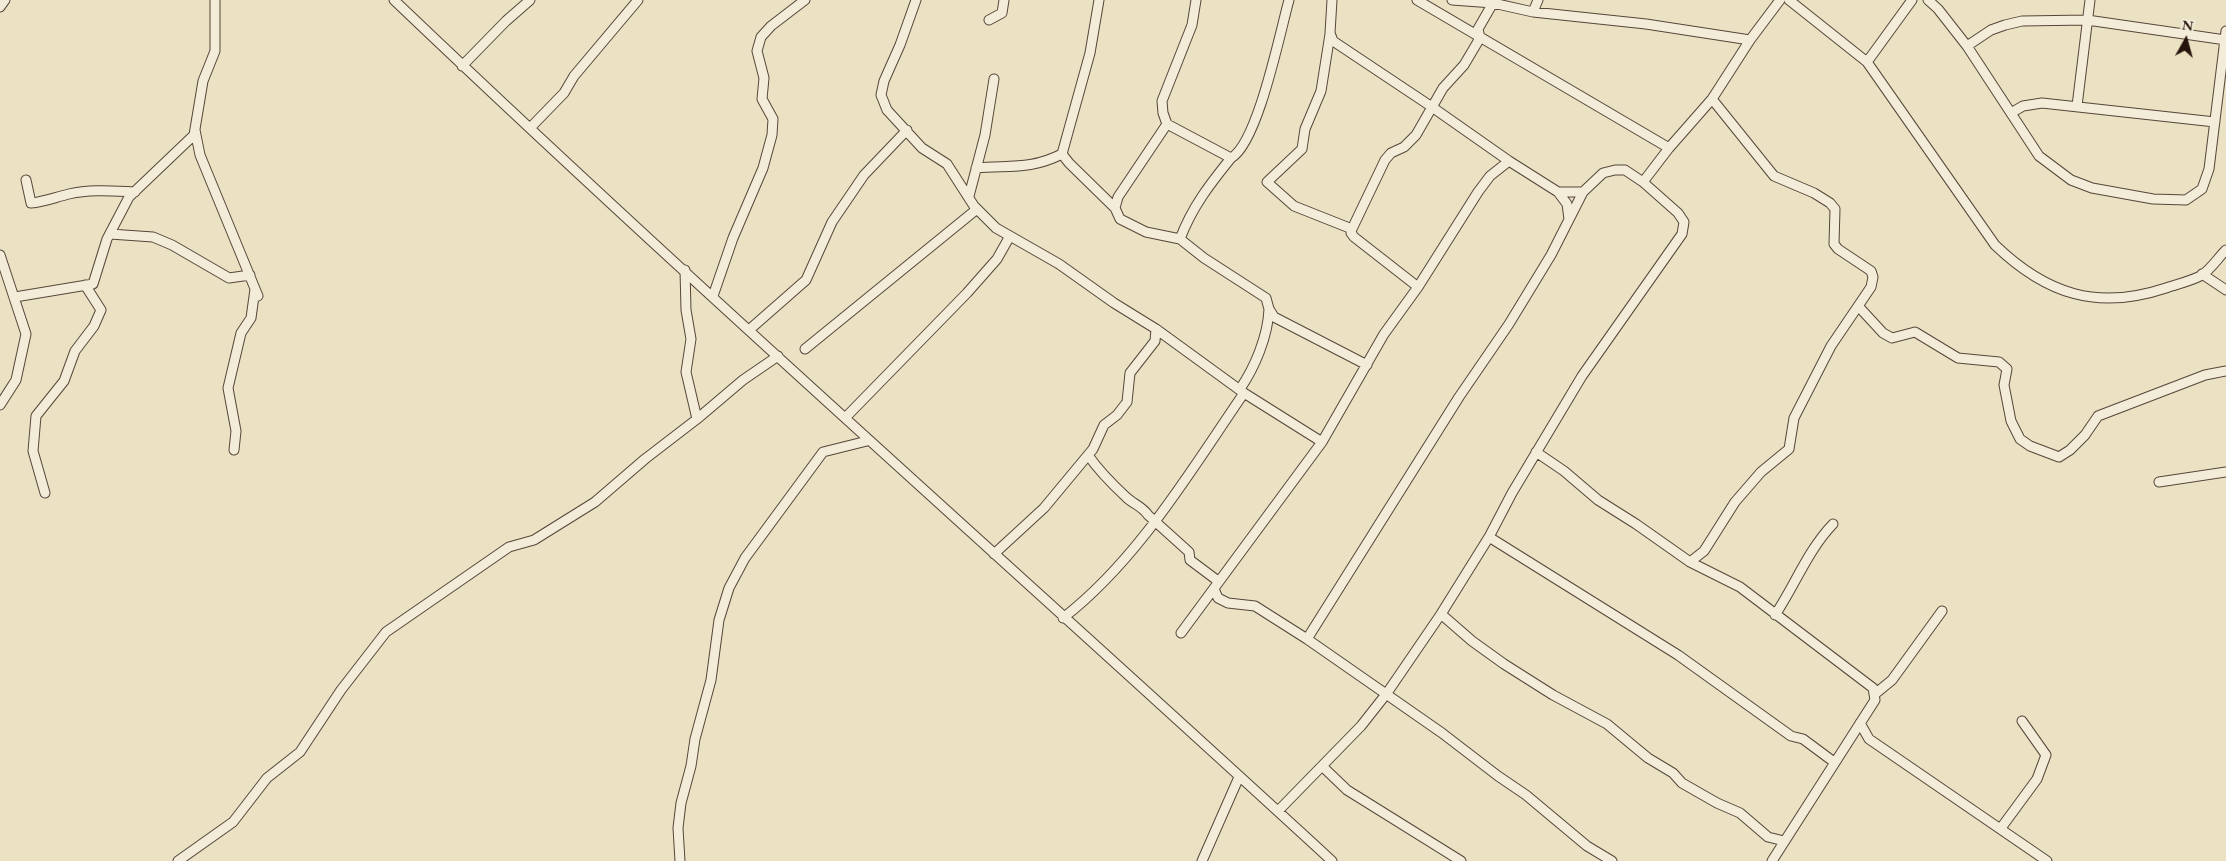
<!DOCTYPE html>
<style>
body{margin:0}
#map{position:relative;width:2226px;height:861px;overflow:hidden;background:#ebe1c3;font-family:"EB Garamond",serif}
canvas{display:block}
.north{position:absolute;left:2161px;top:15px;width:50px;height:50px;-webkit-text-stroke:4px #f2ecd8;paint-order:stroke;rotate:7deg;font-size:14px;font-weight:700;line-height:20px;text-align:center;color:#26130b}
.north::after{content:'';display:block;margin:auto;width:18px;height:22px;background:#26130b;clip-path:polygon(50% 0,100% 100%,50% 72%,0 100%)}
</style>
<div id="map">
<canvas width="2226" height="861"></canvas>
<div class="north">N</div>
</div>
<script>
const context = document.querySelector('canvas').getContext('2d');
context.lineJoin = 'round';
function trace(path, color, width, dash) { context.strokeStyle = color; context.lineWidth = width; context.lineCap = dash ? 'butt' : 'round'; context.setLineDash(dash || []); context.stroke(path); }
const minor = new Path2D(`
 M394 0C701 293 1020 574 1332 861
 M916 0 900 45 884 81 881 95 887 110 922 148 947 164 974 206 996 228 1059 264 1114 303 1156 329 1155 341 1130 373 1127 402 1117 415 1104 425 1093 449 1044 508 994 554
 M1099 0 1090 53 1062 154 1069 163 1115 208
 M1196 0 1192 25 1162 101 1163 113 1167 124 1231 158C1258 143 1280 32 1289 0
 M1332 0 1330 33 1333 41 1432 107 1509 161 1558 192 1567 204 1569 219
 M1417 0 1669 148
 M1452 0 1493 3 1533 12 1646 24 1750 40
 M1789 0 1867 62 1912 0
 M1928 0 1938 9 1967 46 2039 156 2071 180 2092 188 2153 199 2186 200 2202 189 2209 169 2226 31
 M0 7 5 0
 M1533 12 1538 0
 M989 20 1002 13 1004 0
 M1330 34 1321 91 1305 129 1302 149 1267 182 1294 206 1352 229
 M1967 46 1991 30 2005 25 2022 21 2087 20 2226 40
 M1867 62 1995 245C2046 294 2097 311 2166 288 2177 284 2192 281 2202 275 2211 269 2218 258 2226 250
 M462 66 506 21 530 0
 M2077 106 2090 0
 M2011 113 2023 106 2042 103 2215 122
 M1167 124 1118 197 1115 208 1120 219 1146 232 1180 239 1204 258 1266 298 1269 309 1274 317 1367 365
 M530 128 564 93 574 76 638 0
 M195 130 200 155 258 296
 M976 168C1010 165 1030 170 1062 154
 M26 180 31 203C44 202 56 197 69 194 90 189 113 191 135 192
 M1558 192H1583
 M969 196 985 135 994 79
 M110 234 153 237 172 245 229 278 250 275
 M1180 239C1192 207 1210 184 1231 158
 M0 255 26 334 16 380 0 405
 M2202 274 2226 290
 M1418 287 1354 237 1351 233 1352 229 1385 160 1391 153 1404 147 1416 135 1443 88 1464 65 1480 38 1478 29 1493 3
 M713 296 733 238 763 168 772 135 773 119 762 99 764 78 757 51 761 37 771 26 805 0
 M15 297 93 284 107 239 129 197 194 135 203 81 215 51V0
 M1859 307 1883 333 1892 338 1915 332 1958 358 1999 362 2007 369 2004 385 2011 421 2020 439 2030 446 2059 457 2070 450 2085 435 2098 416 2205 375 2226 371
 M1156 329 1244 393 1322 442
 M749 330 806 280 832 222 864 175 907 130
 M805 349 977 209
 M1240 389C1255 367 1268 336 1269 309
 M845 418 967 293 997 259 1010 236
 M697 419 743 380 778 356
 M234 450 236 431 228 388 241 333 251 318 255 289
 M1536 452 1564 471 1598 500 1636 524 1690 562 1740 587 1873 688 1875 700 1772 861
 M1088 455C1099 471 1112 484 1126 497 1133 504 1142 506 1148 515L1189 552 1190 560 1218 581
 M2159 482 2226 472
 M45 493 33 451 36 416 64 381 75 351 94 326 101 310 85 285
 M1489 537 1678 655 1791 736 1803 739 1834 762
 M1690 562 1704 551 1735 502 1761 472 1789 449 1794 418 1831 346 1871 287 1873 277 1871 271 1838 249 1834 244 1835 209 1830 203 1814 193 1774 176 1712 99
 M1214 589 1218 598 1228 603 1255 606 1307 639 1442 733 1498 776 1526 795 1587 846 1612 861
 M1441 614 1472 641 1504 664 1553 695 1607 724 1648 758 1673 773 1682 783 1717 803 1740 813 1768 837 1784 841
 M1775 615C1795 585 1808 550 1833 524
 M1063 618C1138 560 1191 470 1244 393
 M1181 633 1322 442 1384 334 1418 287 1478 192 1490 176 1509 161
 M1307 639 1459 397 1509 324 1551 255 1583 192 1603 173 1615 170H1625L1643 182
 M1875 694 1892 680 1942 611
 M1860 723 1869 739 2047 861
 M1322 766 1347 790 1461 861
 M1278 811 1361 726 1387 693 1441 614 1489 537 1512 493 1582 376 1682 234 1684 222 1678 213 1643 182 1669 148 1712 99 1750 40 1780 0
 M2001 828 2037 779 2046 755 2022 721
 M178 861 233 822 267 778 300 752 341 690 386 632 509 547 534 540 595 502 645 459 697 419 686 372 691 339 686 310 685 270
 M680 861 678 828 681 803 691 766 695 739 711 680 719 620 729 588 745 558 823 452 867 441
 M1202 861 1239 777`);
trace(minor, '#574639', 11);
trace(minor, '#f2ecd8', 9);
</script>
